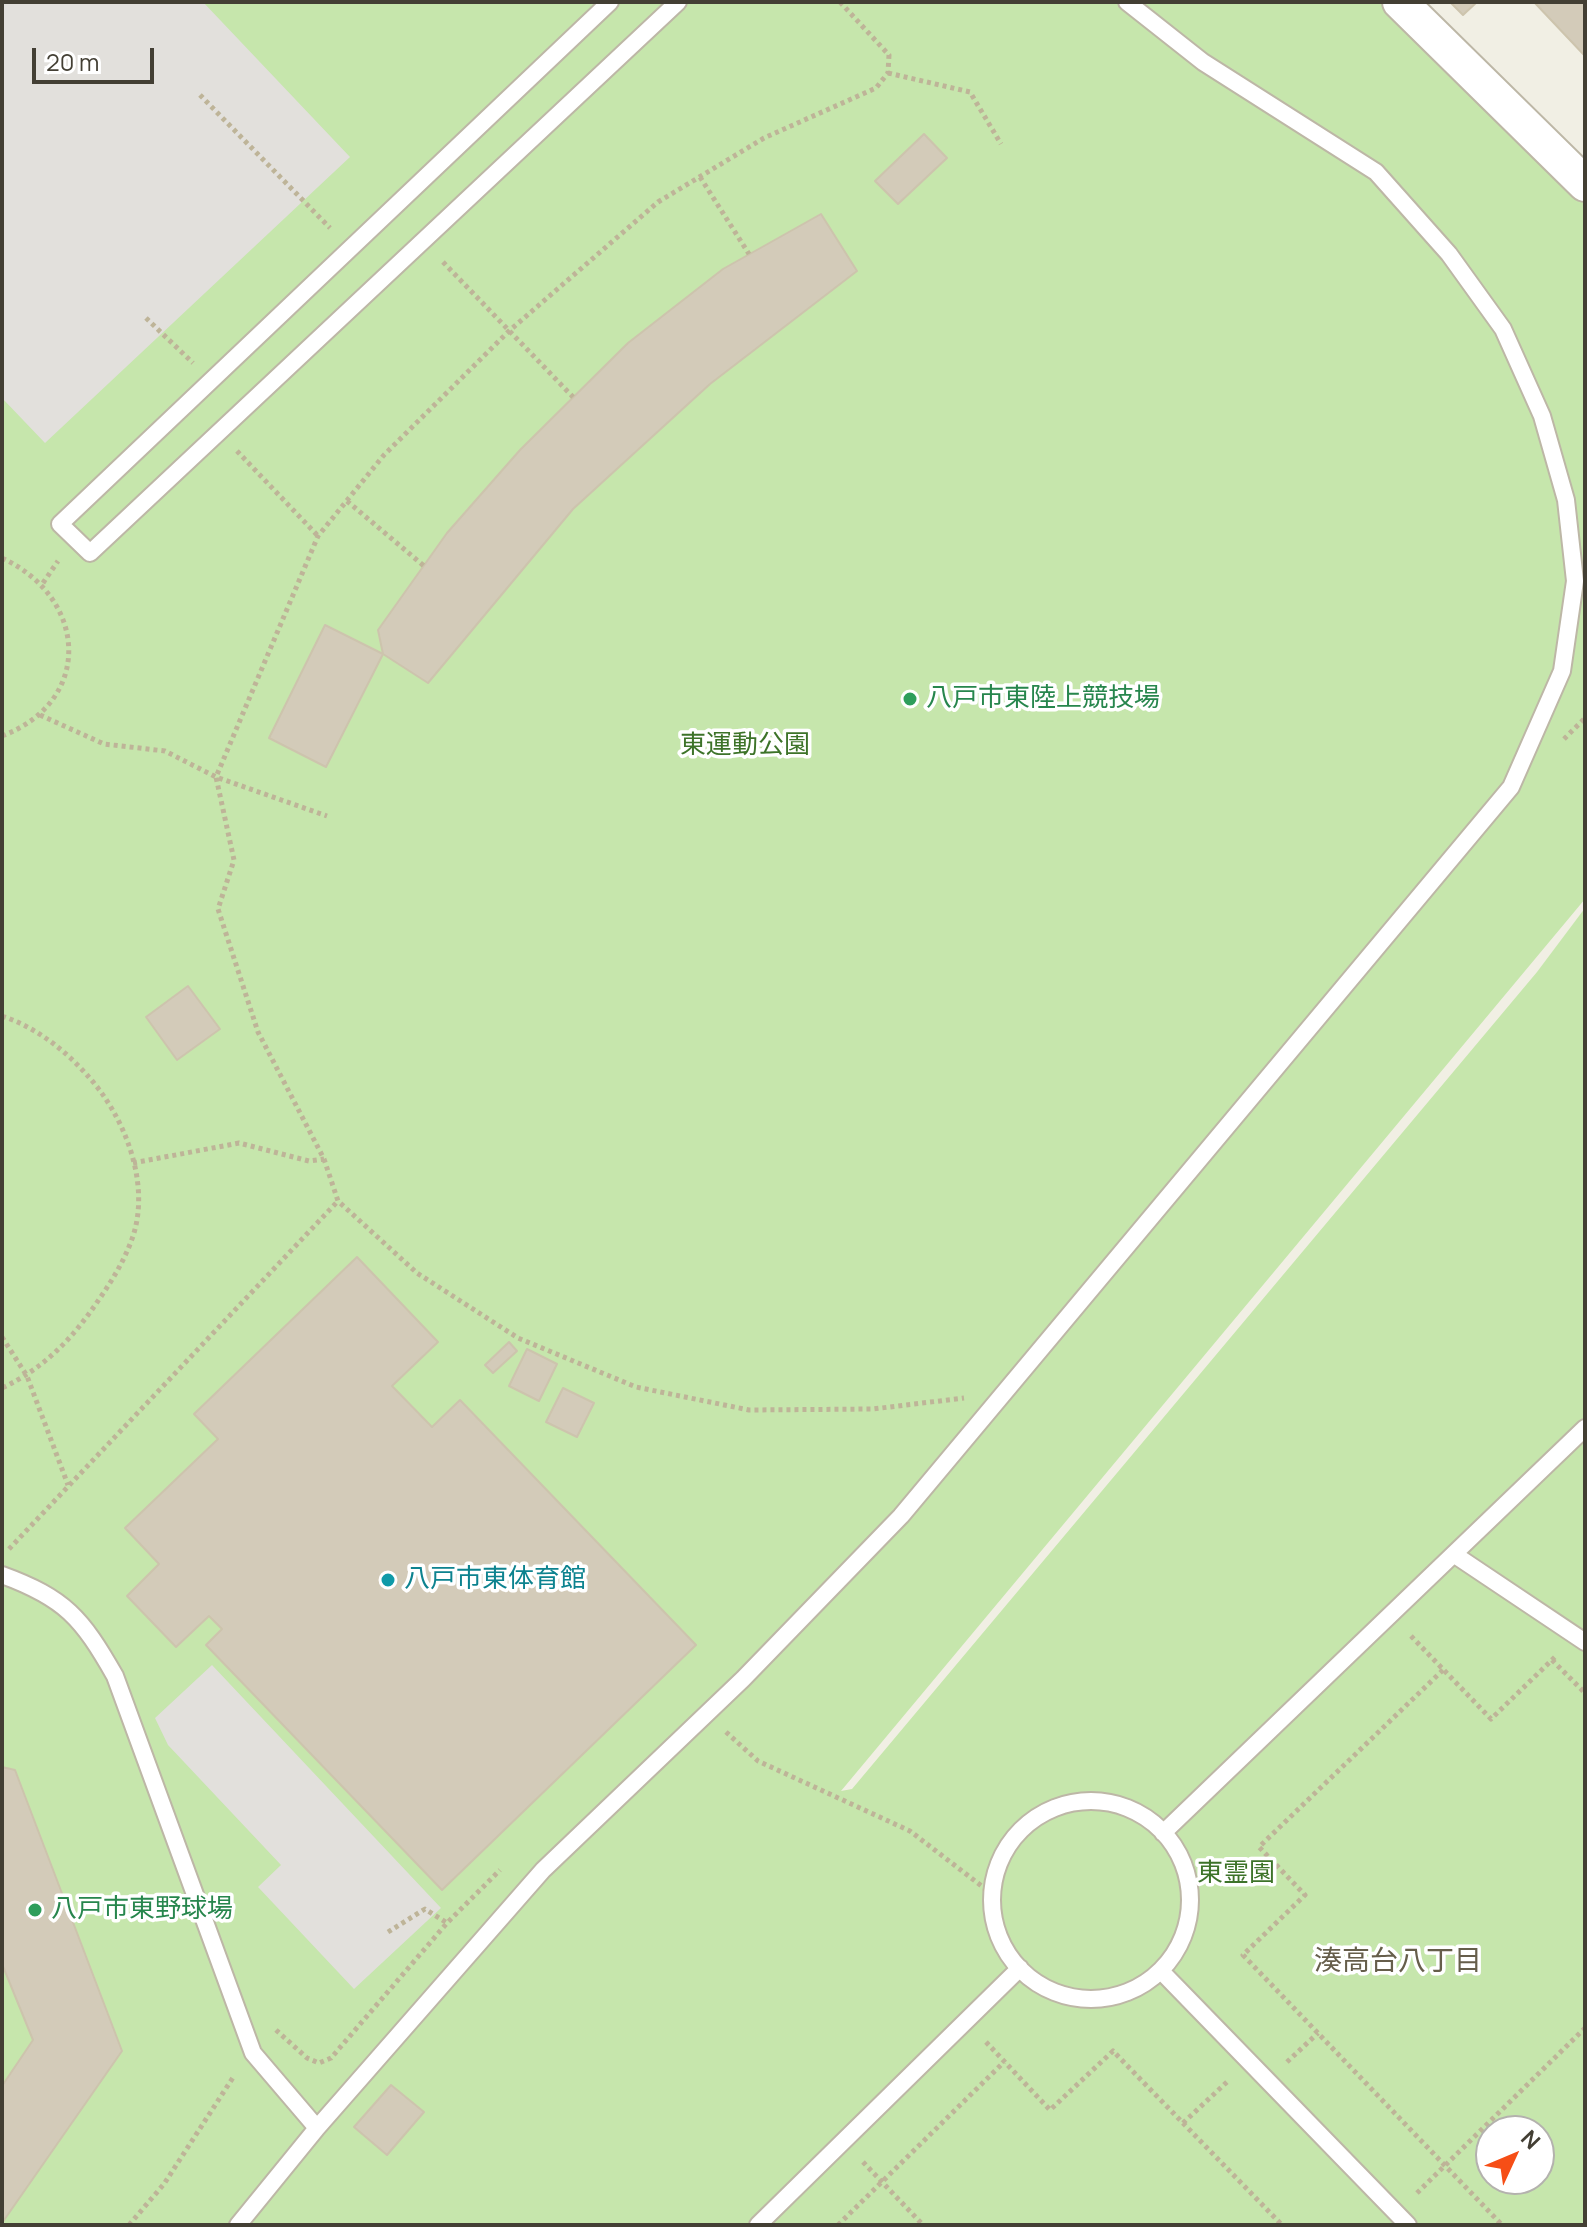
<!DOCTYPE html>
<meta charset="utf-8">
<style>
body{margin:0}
#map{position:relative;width:1587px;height:2227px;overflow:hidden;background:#f1efe4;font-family:Manrope,sans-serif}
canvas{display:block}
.frame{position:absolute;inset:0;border:4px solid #433f34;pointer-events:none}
.north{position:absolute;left:1475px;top:2115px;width:80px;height:80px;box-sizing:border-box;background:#fff;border:2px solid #b4b2ae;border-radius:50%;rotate:46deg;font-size:22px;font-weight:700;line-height:32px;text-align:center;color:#433f34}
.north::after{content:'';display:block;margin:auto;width:28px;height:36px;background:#f64e16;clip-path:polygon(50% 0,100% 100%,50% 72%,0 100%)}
.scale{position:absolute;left:32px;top:48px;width:122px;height:36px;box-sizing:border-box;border:4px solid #433f34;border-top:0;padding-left:10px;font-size:24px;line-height:28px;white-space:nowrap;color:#433f34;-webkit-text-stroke:6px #fff;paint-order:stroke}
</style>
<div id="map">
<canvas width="1587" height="2227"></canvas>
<div class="frame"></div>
<div class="north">N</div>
<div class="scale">20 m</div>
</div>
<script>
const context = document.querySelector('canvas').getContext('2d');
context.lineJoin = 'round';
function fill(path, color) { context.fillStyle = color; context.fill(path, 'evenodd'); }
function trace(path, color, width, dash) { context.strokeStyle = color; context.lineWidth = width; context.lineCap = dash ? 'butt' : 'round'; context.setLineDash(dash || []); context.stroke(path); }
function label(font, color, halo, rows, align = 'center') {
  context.font = font + ' Manrope,"Noto Sans JP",sans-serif'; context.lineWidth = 7; context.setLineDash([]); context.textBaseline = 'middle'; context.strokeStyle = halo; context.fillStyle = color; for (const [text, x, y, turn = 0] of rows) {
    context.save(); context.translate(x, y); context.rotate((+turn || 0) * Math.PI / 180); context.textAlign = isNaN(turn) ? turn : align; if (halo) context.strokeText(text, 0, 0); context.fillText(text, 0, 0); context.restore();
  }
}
fill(new Path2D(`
 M2 2H1400L1585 184V899L841 1791 852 1789 1537 972 1585 908V2225H2ZM1491 2131H1539V2179H1491Z`), '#c6e6ac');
fill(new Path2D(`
 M2 2H203L350 157 45 443 2 398Z
 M212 1665 441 1908 354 1989 258 1887 281 1865 168 1745 155 1718Z`), '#e2e0dc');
const building = new Path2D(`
 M1450 2H1477L1463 15Z
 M1534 2H1585V56Z
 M924 134 947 158 898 204 875 181Z
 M821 214 857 271 710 384 573 509 428 683 383 654 378 630 447 533 520 450 628 343 723 269Z
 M325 625 383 654 326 767 269 738Z
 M188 986 220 1029 177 1060 146 1017Z
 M357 1257 438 1342 392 1386 432 1427 460 1400 696 1645 442 1890 206 1645 222 1629 209 1616 176 1647 127 1596 159 1564 125 1528 218 1439 194 1414Z
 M509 1342 517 1351 493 1373 485 1365Z
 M527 1349 557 1364 539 1401 509 1386Z
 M563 1388 594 1403 577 1437 546 1422Z
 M2 1767 15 1770 122 2051 2 2223V2086L33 2040 2 1964Z
 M391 2085 424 2112 387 2155 354 2127Z`);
fill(building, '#d3cbb9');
trace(building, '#cdc4ad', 2);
const service = new Path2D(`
 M610 2 60 524 90 553 678 2
 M1455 1555 1585 1642
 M2 1575C65 1598 82 1618 115 1676L253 2053 317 2128
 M992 1900a99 99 0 1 1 198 0a99 99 0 1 1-198 0Z
 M1163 1833 1585 1428
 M1161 1971 1408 2225
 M238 2225 317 2128 543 1870 743 1679 901 1516 1511 787 1562 671 1575 581 1566 500 1542 416 1503 329 1449 254 1376 172 1203 62 1127 2
 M758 2225 1020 1968`);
const minor = new Path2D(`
 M1400 2 1585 184`);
trace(service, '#bdb7a6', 20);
trace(minor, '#bdb7a6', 38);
trace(new Path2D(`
 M840 2 889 55 888 73 876 88 764 138 658 202 509 331 384 455 318 536 216 777 234 860 218 909 258 1032 324 1159 338 1201 417 1273 518 1338 636 1387 749 1410 873 1409 964 1398
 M888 73 970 92 1001 144
 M200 95 330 228
 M700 177 749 254
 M443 262 573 397
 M146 318 193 363
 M237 451 318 536
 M347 501 424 566
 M2 558C88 598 94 701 2 736
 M43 583 58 561
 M40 715 104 744 165 751 216 777 327 816
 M1564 739 1585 718
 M2 1016C35 1027 64 1049 87 1075 124 1115 152 1184 132 1239 124 1261 113 1279 100 1298 73 1338 46 1367 2 1388
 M133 1163 239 1143 309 1161 324 1159
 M2 1337 27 1376 68 1485
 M9 1549 338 1201
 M1411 1636 1491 1719 1556 1656
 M1552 1660 1585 1693
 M1443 1670 1259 1847 1305 1895 1243 1955 1502 2225
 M726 1732 758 1761 910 1831 992 1894
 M388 1932 425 1909 447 1923
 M276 2030 307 2058 319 2063 331 2058 447 1923 500 1870
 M986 2042 1050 2110 1113 2051 1282 2225
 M1287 2062 1318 2033
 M1183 2123 1228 2081
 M863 2162 923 2225
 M1417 2193 1585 2028
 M129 2225 164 2184 234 2076
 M838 2225 1004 2062`), '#beb498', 5, [4, 4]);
trace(service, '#fff', 16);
trace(minor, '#fff', 34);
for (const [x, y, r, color] of [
 [910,699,8,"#2e9e5b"],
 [388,1580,8,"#0f9aa8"],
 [35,1910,8,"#2e9e5b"]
]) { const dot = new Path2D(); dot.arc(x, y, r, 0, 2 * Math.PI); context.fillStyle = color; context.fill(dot); trace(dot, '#fff', 3); }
label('26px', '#27864d', '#fff', [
 ["八戸市東陸上競技場",926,699],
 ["八戸市東野球場",51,1910]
], 'left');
label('26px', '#3d7329', '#fff', [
 ["東運動公園",745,746],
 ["東霊園",1236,1874]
]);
label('26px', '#0d838f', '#fff', [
 ["八戸市東体育館",404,1580]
], 'left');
label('28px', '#665e4b', '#fff', [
 ["湊高台八丁目",1398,1962]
]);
</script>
